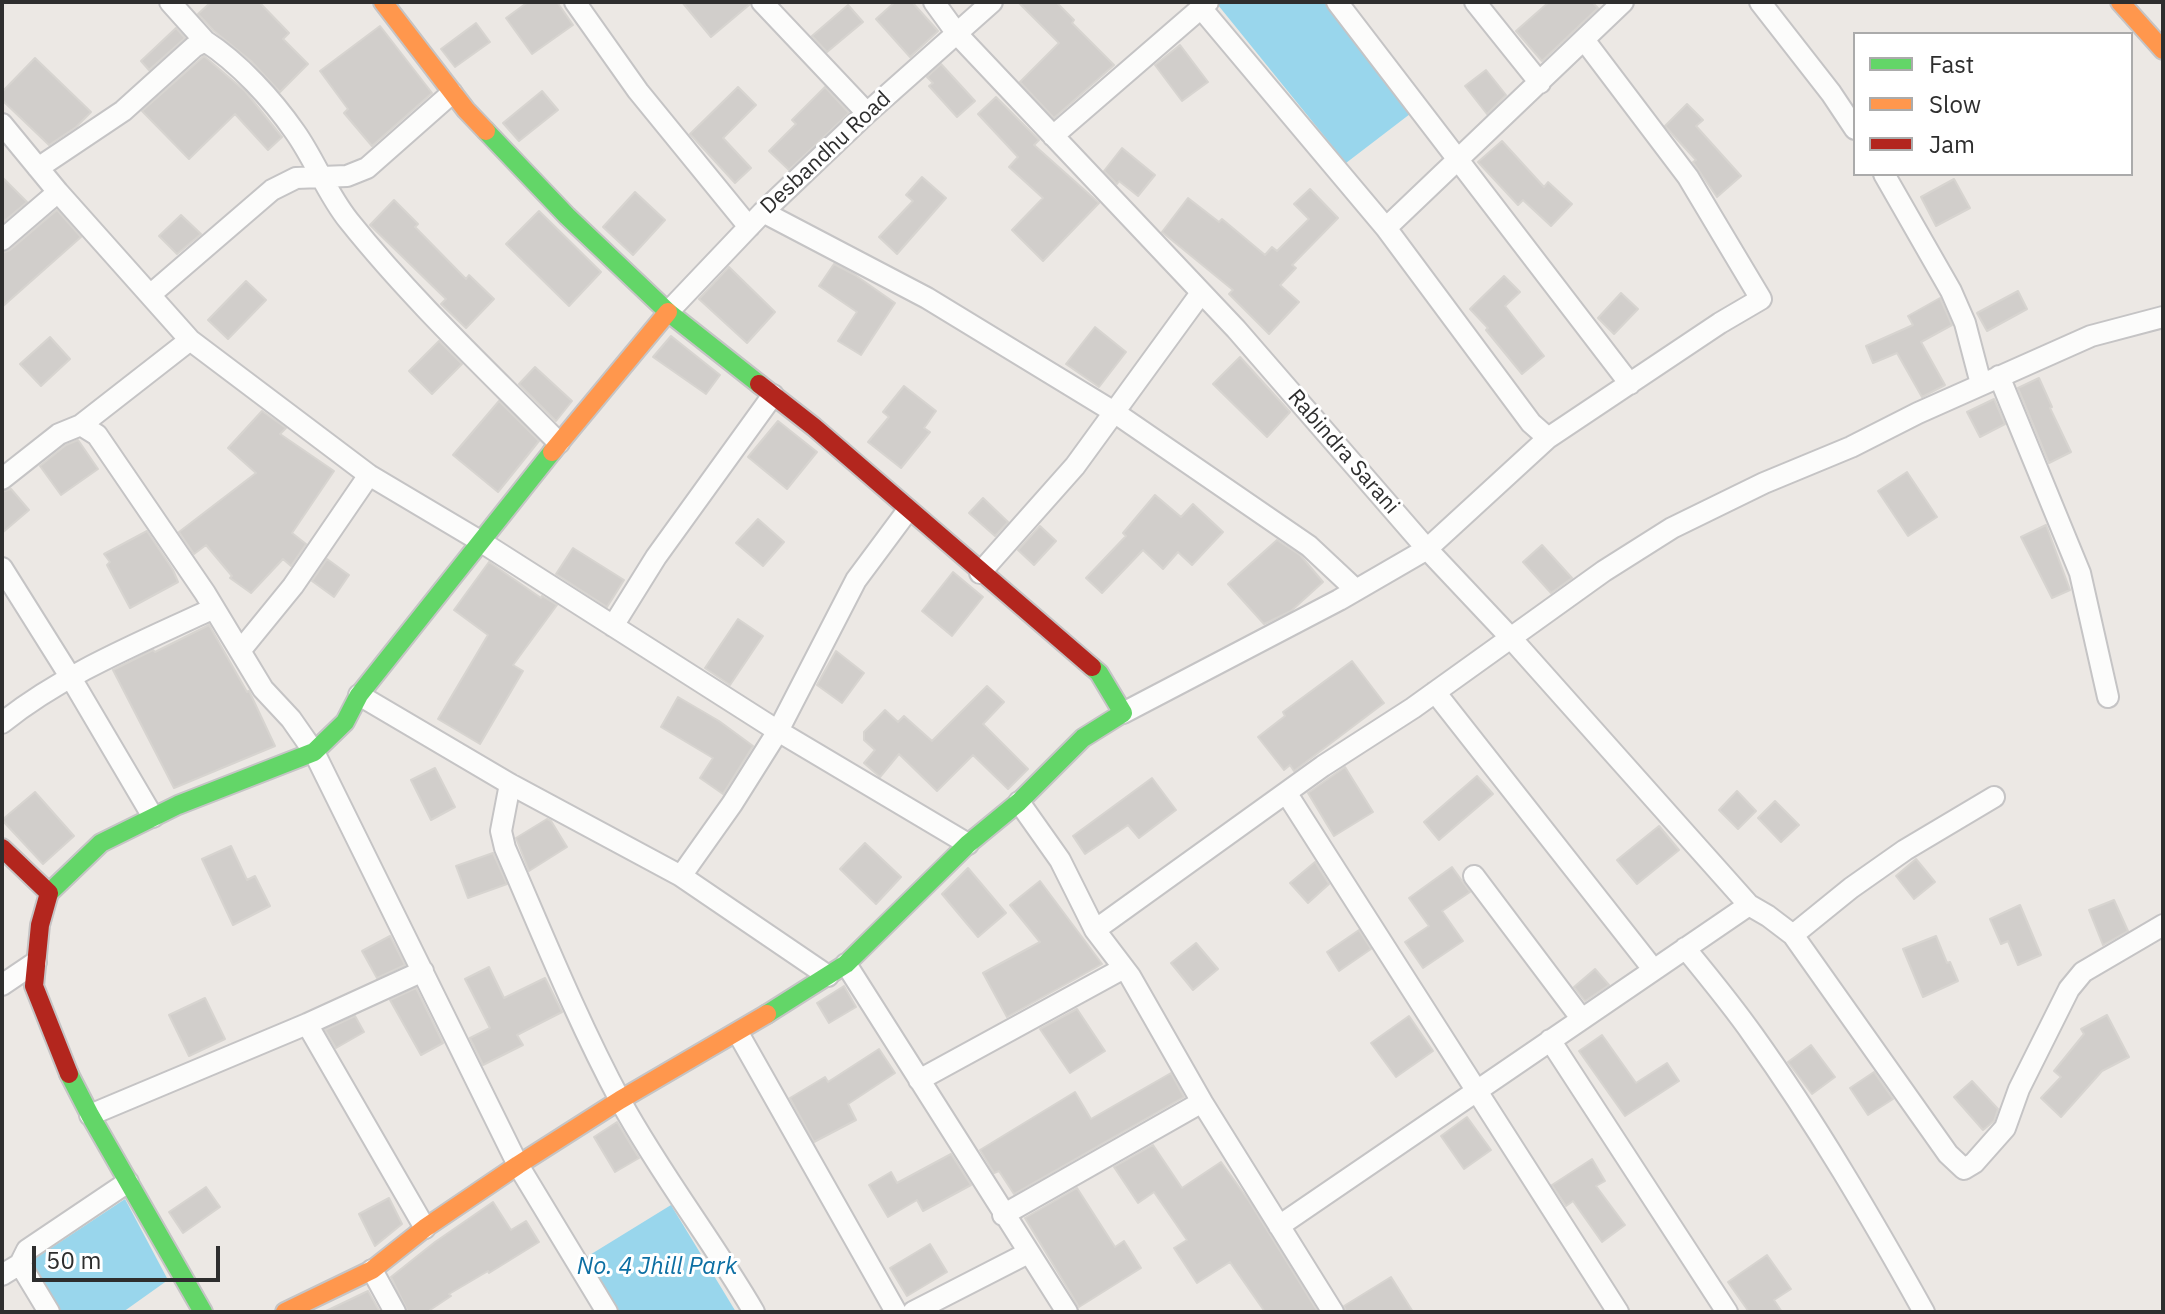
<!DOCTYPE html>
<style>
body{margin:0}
#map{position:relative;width:2165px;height:1314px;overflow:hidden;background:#ece8e4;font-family:"IBM Plex Sans",sans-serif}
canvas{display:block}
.frame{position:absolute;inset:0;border:4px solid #2e2e2e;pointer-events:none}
.legend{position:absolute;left:1853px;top:32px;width:280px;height:144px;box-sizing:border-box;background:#fff;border:2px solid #ababab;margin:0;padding:10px 14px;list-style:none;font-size:24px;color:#2e2e2e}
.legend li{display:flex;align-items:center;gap:16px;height:40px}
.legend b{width:40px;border:2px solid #ababab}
.scale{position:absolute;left:32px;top:1246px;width:188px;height:36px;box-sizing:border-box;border:4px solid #2e2e2e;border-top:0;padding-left:10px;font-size:24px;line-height:28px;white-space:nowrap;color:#2e2e2e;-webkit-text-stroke:6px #fff;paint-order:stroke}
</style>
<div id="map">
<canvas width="2165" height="1314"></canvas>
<div class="frame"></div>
<ul class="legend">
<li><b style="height:10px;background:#63d668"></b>Fast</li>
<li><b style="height:10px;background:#ff974d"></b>Slow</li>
<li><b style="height:10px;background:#b3261e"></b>Jam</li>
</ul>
<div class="scale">50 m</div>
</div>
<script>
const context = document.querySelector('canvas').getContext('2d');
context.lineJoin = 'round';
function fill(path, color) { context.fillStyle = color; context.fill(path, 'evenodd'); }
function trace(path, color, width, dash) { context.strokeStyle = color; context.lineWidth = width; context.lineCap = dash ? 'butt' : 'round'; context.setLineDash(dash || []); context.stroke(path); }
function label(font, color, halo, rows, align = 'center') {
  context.font = font + ' "IBM Plex Sans",sans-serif'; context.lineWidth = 6; context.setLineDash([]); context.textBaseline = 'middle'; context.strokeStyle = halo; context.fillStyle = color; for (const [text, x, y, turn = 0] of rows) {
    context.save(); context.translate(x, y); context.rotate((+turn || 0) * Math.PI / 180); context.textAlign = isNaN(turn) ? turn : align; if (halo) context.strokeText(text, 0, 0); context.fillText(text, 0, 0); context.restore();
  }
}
fill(new Path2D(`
 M1221 2H1324L1410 114 1346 163 1218 5Z
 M125 1199 168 1280 123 1312H58L30 1262Z
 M671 1205 736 1312H611L580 1261Z`), '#99d6ec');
const building = new Path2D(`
 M211 2H259L289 33 283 39 308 64 280 92 251 61 214 31 198 14Z
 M528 2H557L573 25 532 54 506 18Z
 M682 2H749V5L711 37Z
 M895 2H912L938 31 910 57 876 19Z
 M1018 2H1056L1074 20 1072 23 1114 65 1054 118 1020 82 1059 43Z
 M1549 2H1592L1598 8 1542 61 1516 31Z
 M848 5 863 22 827 52 812 36Z
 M476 23 490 42 455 67 441 49Z
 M380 26 432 93 372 146 344 113 348 109 320 71Z
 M176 28 185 38 149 70 141 61Z
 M1180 45 1208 82 1182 101 1155 65Z
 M204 56 245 91 282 137 268 150 235 114 189 159 142 111Z
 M35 58 91 112 76 127 49 145 2 100V92Z
 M941 64 975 101 957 117 929 86 933 83 927 77Z
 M1486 70 1506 95 1487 114 1465 86Z
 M738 87 756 105 723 138 751 168 735 183 690 134Z
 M825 87 849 113 789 170 769 151 796 124 792 120Z
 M542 91 558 110 519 141 503 123Z
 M996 97 1039 140 1034 145 1099 203 1043 261 1012 230 1043 198 1009 167 1018 157 978 114Z
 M1687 104 1703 120 1696 126 1741 176 1717 197 1693 162 1696 160 1665 126Z
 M1502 141 1544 187 1548 182 1572 204 1551 226 1523 200 1518 205 1478 162Z
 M1122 148 1155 175 1138 196 1119 181 1117 184 1104 171Z
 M2 177 27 202 2 223Z
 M922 177 946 198 897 254 879 237 913 201 906 195Z
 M1954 179 1970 208 1936 226 1921 197Z
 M1310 189 1338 218 1292 265 1296 268 1280 285 1299 302 1269 334 1229 294 1233 290 1162 232 1188 198 1219 222 1222 219 1265 255 1272 247 1277 251 1309 219 1294 204Z
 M635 192 665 220 633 255 603 227Z
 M394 200 418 224 415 227 466 279 469 275 494 299 466 328 441 304 446 299 370 225Z
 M57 210 81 237 2 307V253L10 250Z
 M539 211 601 272 569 306 506 244Z
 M181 215 201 234 177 254 159 236Z
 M834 264 855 275 895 303 861 355 838 341 857 312 819 286Z
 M729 267 775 312 747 343 699 299Z
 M1504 276 1520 292 1505 306 1544 356 1522 374 1486 330 1488 328 1470 309Z
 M246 281 266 300 228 339 208 320Z
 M2018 291 2027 309 1987 331 1977 313Z
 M1621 293 1638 309 1614 334 1598 318Z
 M1940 298 1952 325 1921 342 1945 385 1922 397 1897 353 1873 363 1866 346 1913 325 1908 316Z
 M1095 327 1126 352 1099 387 1066 364Z
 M671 336 720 375 706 394 653 357Z
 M50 337 70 359 41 386 20 364Z
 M439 341 462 364 432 394 409 371Z
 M1240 357 1290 412 1267 437 1213 384Z
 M535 367 572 401 556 421 519 384Z
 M2039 378 2052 407 2050 408 2071 452 2049 463 2018 388Z
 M904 386 936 411 924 428 930 432 901 468 868 442 889 417 883 412Z
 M1994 399 2005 424 1980 437 1967 412Z
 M499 401 539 441 498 492 453 455Z
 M262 411 286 428 280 434 334 471 292 533 306 544 291 566 283 559 251 593 230 578 232 576 206 545 194 554 179 532 256 473 228 448Z
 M778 421 817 452 787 489 748 457Z
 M78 440 98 469 61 495 40 466 66 445Z
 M1907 472 1937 517 1908 536 1878 491Z
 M11 489 29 510 2 533V492Z
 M1155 495 1181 517 1193 504 1223 532 1192 565 1178 552 1163 569 1143 550 1102 593 1086 578 1126 536 1123 533Z
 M983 498 1008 522 995 536 969 513Z
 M758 519 784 542 763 566 736 543Z
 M2046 525 2070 590 2052 598 2021 537Z
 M1040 526 1056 541 1034 565 1018 550Z
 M147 531 173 570 178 582 130 608 107 565 110 562 104 554Z
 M1277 540 1300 555 1323 582 1291 611 1264 624 1228 584Z
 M1542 545 1572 578 1551 593 1523 562Z
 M573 548 624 580 607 607 556 574Z
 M327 559 349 575 334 597 312 581Z
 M489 562 541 598 542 596 557 605 513 665 523 671 480 744 438 719 488 635 454 610Z
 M953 572 983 597 952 636 922 611Z
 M738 619 763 636 730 685 705 668Z
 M209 625 247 692 249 691 275 746 174 788 113 670 153 650 155 652Z
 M836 651 864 673 842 703 817 685Z
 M1352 661 1384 703 1294 771 1290 765 1284 770 1258 737 1285 716 1283 712Z
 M987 686 1004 702 983 724 1028 769 1008 789 973 755 937 791 899 754 880 777 864 763 875 750 864 740V732L885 710 898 722 904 716 932 741Z
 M678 697 719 721 753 746 723 794 700 778 713 758 661 727Z
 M1345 767 1373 812 1334 836 1308 793Z
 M435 768 455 807 431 820 411 780Z
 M1477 776 1493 794 1439 840 1424 822Z
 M1152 778 1176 810 1139 838 1128 825 1085 854 1073 836Z
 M1737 791 1756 811 1738 829 1719 810Z
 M35 792 74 836 43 864 2 820Z
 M1775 801 1799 825 1781 842 1758 818Z
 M547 819 551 821 567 847 529 871 516 838Z
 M1659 826 1679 850 1637 884 1617 860Z
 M865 843 901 877 876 904 840 869Z
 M231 846 247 880 255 876 270 906 233 925 202 859Z
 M493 853 507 884 468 898 456 866Z
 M1916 859 1935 882 1914 899 1896 876Z
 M1315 862 1329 884 1308 903 1290 883Z
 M1452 867 1470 892 1442 911 1463 941 1423 968 1405 942 1429 926 1409 898Z
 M968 868 1006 913 978 937 942 894Z
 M1040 881 1102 964 1007 1017 983 973 1040 942 1010 905Z
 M2114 900 2128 931 2103 945 2089 910Z
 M2020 905 2041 955 2018 965 2008 941 2001 944 1990 919Z
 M1359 930 1371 949 1339 971 1327 952Z
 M390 936 405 965 377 978 362 951Z
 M1936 936 1947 963 1950 962 1958 981 1923 997 1903 949Z
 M1196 943 1218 969 1193 990 1171 963Z
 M489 967 504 998 545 978 562 1012 517 1035 523 1045 483 1065 470 1038 490 1028 465 979Z
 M1595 969 1609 985 1585 1001 1574 987Z
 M844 986 856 1007 829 1023 817 1003Z
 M416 988 443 1043 421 1055 390 1000Z
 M205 998 225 1039 189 1056 169 1015Z
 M1077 1009 1105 1051 1070 1073 1040 1029Z
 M2107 1015 2129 1057 2102 1071 2061 1117 2041 1098 2061 1077 2054 1071 2084 1034 2081 1029Z
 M355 1016 364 1032 336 1048 325 1030Z
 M1409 1016 1433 1051 1396 1077 1371 1043Z
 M1602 1035 1636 1083 1667 1063 1679 1081 1625 1116 1579 1051Z
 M1811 1045 1835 1077 1812 1094 1788 1062Z
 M879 1049 895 1073 848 1104 856 1120 814 1142 790 1098 825 1077 828 1082Z
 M1874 1072 1893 1099 1868 1115 1850 1088Z
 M1171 1073 1184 1097 1014 1194 999 1171 994 1173 980 1150 1075 1092 1091 1119Z
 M1972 1081 1998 1109 1994 1121 1983 1130 1954 1097Z
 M1467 1117 1491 1150 1464 1169 1441 1136Z
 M617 1122 639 1158 615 1172 594 1137Z
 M1153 1145 1182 1188 1221 1162 1249 1201 1318 1312H1265L1230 1262 1197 1283 1174 1248 1187 1240 1154 1192 1138 1203 1114 1167Z
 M951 1154 971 1185 923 1211 917 1200 888 1217 869 1185 891 1172 897 1183Z
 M1592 1159 1605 1181 1596 1186 1625 1225 1602 1242 1573 1201 1566 1206 1552 1185Z
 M206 1187 220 1207 183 1233 169 1212Z
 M1077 1188 1115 1247 1124 1241 1141 1268 1079 1307 1025 1218Z
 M389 1198 402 1224 375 1246 359 1214Z
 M493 1202 511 1230 526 1221 539 1242 489 1273 488 1271 449 1294 451 1296 427 1312H408L391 1277 435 1242Z
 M930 1244 947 1272 907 1296 890 1268Z
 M1767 1255 1791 1289 1774 1300 1782 1312H1749L1728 1282Z
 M1391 1277 1413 1312H1346L1344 1306Z
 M368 1291 380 1312H324Z`);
fill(building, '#d1cecb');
trace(building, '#d7d4d0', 2);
const street = new Path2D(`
 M170 2 205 41
 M575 2 638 91 749 227
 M762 2 867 113
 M934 2 958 35 1236 329 1427 549 1510 637 1749 905
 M1337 2 1630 384
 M1475 2 1540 83
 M1760 2 1831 93 1855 129
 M1201 8 1386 228 1531 423 1548 438 1720 323 1761 299 1688 177 1585 41
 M2 124 58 192 190 340 369 475 480 541 778 731 968 844
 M1053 136 1208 2
 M38 168 123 111 194 47 205 41C239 63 272 99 295 132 315 160 327 194 349 221 413 301 488 371 559 443
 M1884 174 1951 291 1965 323 1981 384
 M763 212 927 298 1114 412 1309 546 1356 590
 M1386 228 1623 2
 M2 240 58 192
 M150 295 272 190 296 178 347 176 367 168 452 93
 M668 312 763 212 867 113 992 2
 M1999 376 2080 573 2108 697
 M81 425 190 340
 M2 479 59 434 81 425 97 435 205 593 263 689 291 719 314 752 518 1165 607 1312
 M2 568 71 678 153 817
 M980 573 1075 466 1201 293
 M613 626 656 557 773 395
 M240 651 293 586 369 475
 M1435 692 1653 969
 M359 695 510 784 681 876 828 976
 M1123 713 1339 600 1427 549 1548 438
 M2 723C64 673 142 642 214 608
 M510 784 501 831 505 848C542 933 577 1020 621 1102 661 1175 712 1240 754 1312
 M1287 794 1618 1312
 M1019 802 1060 860 1095 930 1130 976 1202 1102 1333 1312
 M681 876 732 804 778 731 856 580 908 510
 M1474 876 1581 1018
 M1095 930 1323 766 1413 708 1604 571 1672 528 1764 483 1851 447 1918 413 2091 336 2163 317
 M1793 935 1851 888 1905 850 1994 797
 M1685 948C1708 976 1732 1005 1753 1035 1816 1123 1871 1217 1924 1312
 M846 964 1067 1312
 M2 985 36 962
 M307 1024 425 1228
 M738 1033 896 1312
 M1550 1040 1727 1312
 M919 1080 1124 968
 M90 1115 307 1024 423 971
 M1003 1215 1202 1102
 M1279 1226 1749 905 1768 916 1793 935 1948 1154 1964 1169 1974 1163 2005 1128 2019 1089 2069 989 2083 972 2163 925
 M20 1264 49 1312
 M372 1270 395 1312
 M2 1275 20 1264 27 1250 128 1182
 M913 1312 1028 1253`);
const fast = new Path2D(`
 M486 131 567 216 668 312 759 384
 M49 893 101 843 178 805 314 752 345 722 359 695 552 452
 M767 1014 846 964 968 844 1019 802 1083 738 1123 713 1099 673 1092 667
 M69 1074 90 1115 203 1312`);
const slow = new Path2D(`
 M383 2 466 110 486 131
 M2120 2 2163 50
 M552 452 668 312
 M285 1312 372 1270 425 1228 518 1165 620 1100 767 1014`);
const jam = new Path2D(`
 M759 384 814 427 1092 667
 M2 848 49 893 40 925 34 986 69 1074`);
trace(street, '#c5c4c5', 24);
trace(fast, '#c5c4c5', 22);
trace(slow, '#c5c4c5', 22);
trace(jam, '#c5c4c5', 22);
trace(street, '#fcfcfb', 20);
trace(fast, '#63d668', 18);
trace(slow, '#ff974d', 18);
trace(jam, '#b3261e', 18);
label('22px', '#2e2e2e', '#fff', [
 ["Desbandhu Road",826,153,-43],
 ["Rabindra Sarani",1343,452,49]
]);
label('italic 24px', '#0d6fa3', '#fff', [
 ["No. 4 Jhill Park",657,1267]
]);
</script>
